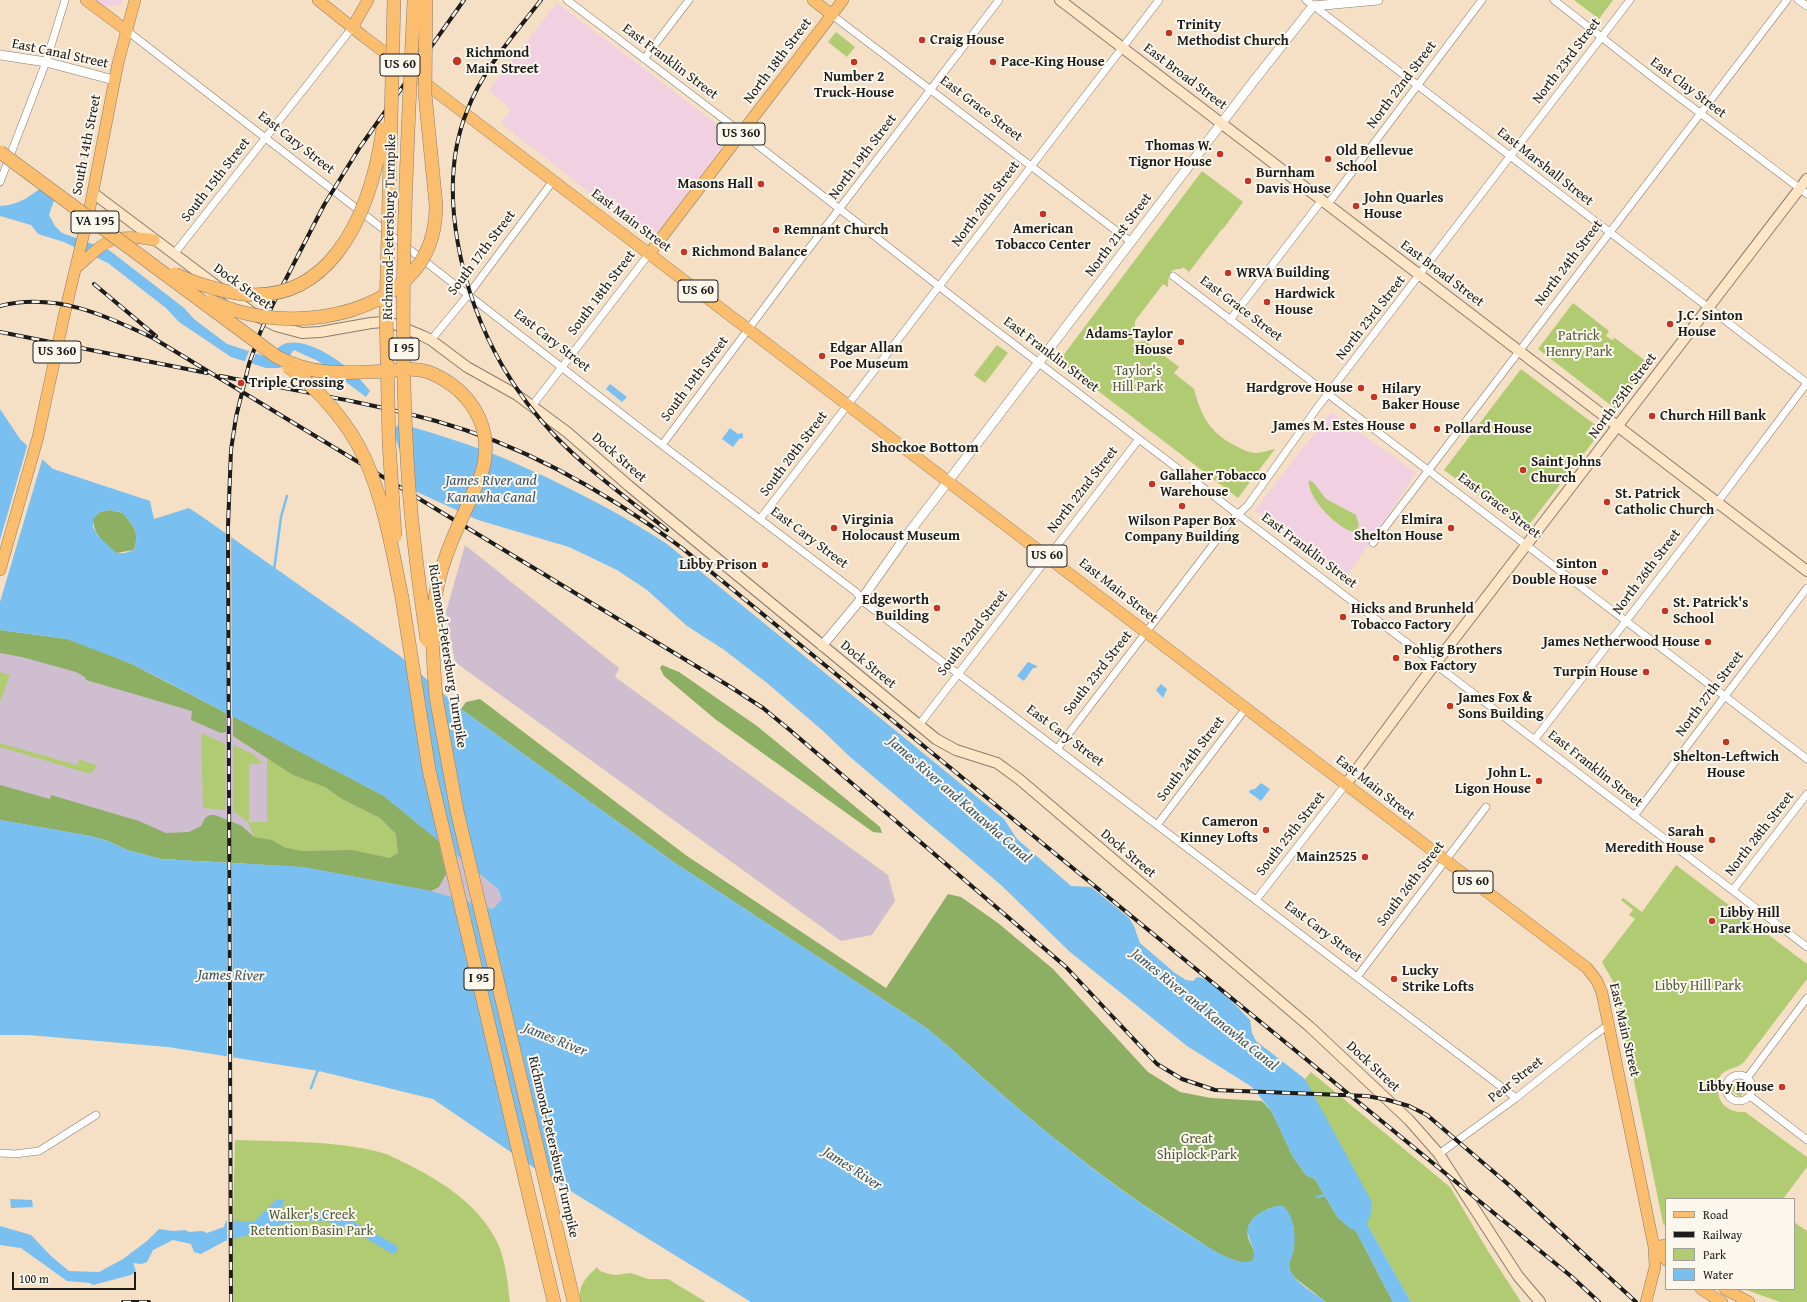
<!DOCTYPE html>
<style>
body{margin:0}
#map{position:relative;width:1807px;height:1302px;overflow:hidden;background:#f5dfc5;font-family:"Gentium Book Plus",serif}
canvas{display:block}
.legend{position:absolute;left:1665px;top:1198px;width:130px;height:92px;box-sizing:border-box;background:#fbf7ec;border:1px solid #a29f99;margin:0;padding:5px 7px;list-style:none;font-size:12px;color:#1c1c1c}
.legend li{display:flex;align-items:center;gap:8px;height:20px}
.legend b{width:20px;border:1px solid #a29f99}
.scale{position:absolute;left:12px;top:1272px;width:124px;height:18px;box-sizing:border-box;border:2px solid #1c1c1c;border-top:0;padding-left:5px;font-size:12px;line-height:14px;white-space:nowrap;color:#1c1c1c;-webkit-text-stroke:3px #fbf7ec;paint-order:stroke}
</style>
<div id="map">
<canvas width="1807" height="1302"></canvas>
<ul class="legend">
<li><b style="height:5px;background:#fbbe6e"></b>Road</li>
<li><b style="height:5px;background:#1c1c1c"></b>Railway</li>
<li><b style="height:11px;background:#b0cb71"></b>Park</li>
<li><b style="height:11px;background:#79bff0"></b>Water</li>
</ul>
<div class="scale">100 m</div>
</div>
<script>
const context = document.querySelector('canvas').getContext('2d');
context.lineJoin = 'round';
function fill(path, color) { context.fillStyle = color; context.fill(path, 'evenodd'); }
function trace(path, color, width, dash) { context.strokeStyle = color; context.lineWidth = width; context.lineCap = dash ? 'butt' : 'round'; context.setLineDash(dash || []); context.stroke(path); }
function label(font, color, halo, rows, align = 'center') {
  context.font = font + ' "Gentium Book Plus",serif'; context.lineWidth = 4; context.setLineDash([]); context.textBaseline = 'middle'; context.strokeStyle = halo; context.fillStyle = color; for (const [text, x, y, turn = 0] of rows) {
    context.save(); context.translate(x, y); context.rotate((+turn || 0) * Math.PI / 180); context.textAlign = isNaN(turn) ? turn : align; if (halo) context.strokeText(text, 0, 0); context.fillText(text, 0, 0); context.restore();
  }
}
fill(new Path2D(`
 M90 0H123L121 5 98 7Z
 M557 3 731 135 651 241 501 123 511 109 489 90Z
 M1331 412 1416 473 1343 582 1255 510Z`), '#f1d0e2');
fill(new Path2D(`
 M465 545 619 668 615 677 888 875 895 901 872 935 841 941 455 662 446 612Z
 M0 630 177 687 384 796 498 889 502 899 494 909 466 902 0 820Z`), '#cebed0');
fill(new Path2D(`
 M1574 0H1613L1599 19Z
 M836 32 855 47 847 57 828 42Z
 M1202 171 1243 202 1223 229H1222L1189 272 1183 267 1181 269C1167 269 1169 276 1168 287L1163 284 1135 321 1134 343 1145 341 1179 367 1174 373 1194 389C1201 416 1210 433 1236 446 1241 449 1250 453 1256 453 1262 453 1269 450 1275 449L1238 498 1059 361Z
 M1573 303 1609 331 1606 336 1612 340 1615 338 1651 365 1617 410 1538 349Z
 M997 345 1008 353 985 383 974 375Z
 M1521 369 1602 430 1525 530 1444 470Z
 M1309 480 1314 483 1326 499 1356 515 1359 525 1356 532C1340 532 1306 497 1309 480Z
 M0 672 10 675 0 702Z
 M201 733 225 744 226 810 203 808Z
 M0 743 77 765 79 760H81L97 765 93 772 87 773 0 747Z
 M233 745 251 753 263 763 249 764V822H267V758L293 775 325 787 342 799 380 818 396 834 398 853 390 858 352 850 301 851 284 847 272 840 254 837 248 822 233 811Z
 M1676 865 1807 964V979L1744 1062C1737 1069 1727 1067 1720 1076 1718 1080 1718 1084 1718 1089 1718 1105 1730 1113 1745 1112L1807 1157V1167L1783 1199H1666V1227L1663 1223 1614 983 1602 962 1635 919 1629 915 1633 910 1621 900 1623 898 1642 912Z
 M1311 1072 1450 1187 1488 1251 1521 1302H1411L1367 1224 1305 1079Z
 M1737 1081 1747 1087 1740 1097 1730 1090Z
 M235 1140C283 1142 336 1140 383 1153 390 1155 398 1160 405 1163 440 1180 478 1204 496 1240 505 1256 508 1284 510 1302H231Z
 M1794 1222 1807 1231V1302H1780L1744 1289H1794Z
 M597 1267 600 1271 609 1274 616 1275 631 1273 648 1279H668L706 1302H581C577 1286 586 1278 597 1267Z`), '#b0cb71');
fill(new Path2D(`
 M110 510 123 513C134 527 140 532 134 550L116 553C104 542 93 535 93 518L100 512Z
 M0 630 67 639 101 651 132 664 226 713V732L221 733 191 720 192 711 86 680 85 677 76 672 22 657 0 653Z
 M662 665 679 672 757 726 880 827 882 833 873 832 715 719 664 676 660 668Z
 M480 699 687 856 886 988 948 894 961 897 998 923 1053 969 1148 1072 1180 1092 1211 1098 1262 1101 1272 1112 1293 1157 1306 1175 1315 1179 1338 1218 1356 1231 1393 1302H1326L1295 1278 1290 1271 1289 1265 1294 1248V1227L1270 1208C1262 1212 1252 1217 1249 1225 1248 1228 1247 1234 1248 1237 1249 1244 1263 1260 1249 1262 1232 1265 1205 1245 1191 1236 1125 1195 1064 1148 1005 1097 978 1074 953 1049 925 1027L675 863 461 709 466 702Z
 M233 716 384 796 438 840 446 874 439 887 431 891 303 867 161 859 127 850 108 841 90 836 0 820V785L50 799 51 795 139 821 166 833 189 832 201 826 205 818 210 815H215L242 826 254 837 272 840 284 847 301 851 352 850 390 858 398 853 396 834 380 818 342 799 325 787 293 775 233 736Z`), '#8caf63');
fill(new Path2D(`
 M47 183 58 189 49 215 55 226 62 233 109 250 184 308 194 319 227 344 267 357C273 353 281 344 287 343 315 338 355 371 370 391L366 397 318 361 294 350 280 368H266L231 357 179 322 166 308 108 263 64 242 38 234 31 225 0 216V206C20 205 32 195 47 183Z
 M610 384 627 397 622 402 606 389Z
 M0 409 20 439 53 469 150 501 154 519 189 508 204 518 400 656 461 709 675 863 925 1027C953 1049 978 1074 1005 1097 1063 1147 1124 1195 1189 1235 1204 1244 1235 1267 1252 1261 1262 1246 1231 1230 1262 1212 1269 1209 1275 1205 1283 1206 1294 1216 1296 1234 1294 1249 1293 1257 1286 1265 1291 1272 1296 1283 1316 1294 1326 1302H751L543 1174 433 1099 319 1071 168 1047 28 1035H0V820L90 836 108 841 127 850 161 859 303 867 431 891 493 909 502 899 498 889 384 796 177 687 132 664 67 639 0 630ZM110 510 123 513C134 527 140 532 134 550L125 553H116L98 536 93 527V518L100 512Z
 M399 423C435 434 473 445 508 460 563 484 617 511 667 544L1004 819 1017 839 1071 886 1091 887 1129 918 1134 926 1140 943 1175 973 1186 980 1193 981 1197 977C1210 977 1240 1010 1250 1020L1252 1033 1256 1041 1305 1079 1372 1202 1370 1219 1367 1221V1224L1411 1302H1393L1356 1231 1351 1229 1338 1218 1315 1179 1306 1175 1293 1157 1272 1112 1252 1087 1187 1046 1070 952 1001 885 849 756 822 730 767 683 723 649 687 626 647 590 617 570 569 547 478 520 415 491 393 432Z
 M730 428 738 434 742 433 743 435V438L739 439 733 447 722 439Z
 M1028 662 1037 666 1036 668H1033L1024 681 1017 676Z
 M1161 684 1167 689 1163 698 1156 690Z
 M1261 783 1270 789 1261 801 1249 792 1250 790 1255 789Z
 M10 1199 32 1200 33 1207 11 1208Z
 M277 1199 284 1200 280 1217 273 1229 225 1241 201 1254 194 1252 191 1244 173 1240 153 1250 147 1262 142 1264 133 1263 136 1271 131 1275 93 1285 90 1283 67 1281 21 1248 0 1245V1226L31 1235 51 1256 69 1271 99 1272 123 1259 147 1241 159 1229 174 1231 185 1230 189 1232 202 1231 207 1233 224 1227 226 1221C238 1219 243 1223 255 1221 261 1213 270 1207 277 1199Z`), '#79bff0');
fill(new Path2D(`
 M250 349 257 351 251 365 244 363Z
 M28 443 43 457 0 602V540Z
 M227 532 231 535 232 718 227 716Z
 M227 860H232L233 1059 227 1058Z
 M227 1218H233V1242H227Z`), '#f5dfc5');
trace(new Path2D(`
 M274 570 281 517 287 496
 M311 1088 317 1072 320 1069
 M1317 1197 1324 1195`), '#79bff0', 2.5);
trace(new Path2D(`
 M268 1224C286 1218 307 1215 326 1217 346 1220 376 1239 393 1249`), '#79bff0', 9);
const minor = new Path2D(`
 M567 0 742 133 981 319 1807 947
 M1306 0 1807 383
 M1554 0 1651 76 1807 194
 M1798 0 1807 6
 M832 15 1131 242
 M126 30 662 445 856 592 865 603 1516 1098
 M644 59 689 0
 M0 182 46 62 65 0
 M1328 204 1482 0
 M174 254 352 28
 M1173 276 1807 759
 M1230 320 1322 200
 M431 340 468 295 553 181
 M532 406 649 254
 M662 445 794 268 999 0
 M760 519 1159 0
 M1373 543 1787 0
 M919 725 1139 439
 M1535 739 1717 503 1807 383
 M1057 749 1231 521 1248 505 1317 408 1630 0
 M1634 816 1807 588
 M1157 825 1246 708
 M1733 890 1807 794
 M1256 900 1346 784
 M1357 977 1486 807
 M1726 1088a13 13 0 1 1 26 0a13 13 0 1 1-26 0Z
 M1747 1078 1807 998
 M1750 1096 1807 1140
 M0 1153 15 1154 39 1151 96 1115
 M1439 1154 1516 1098 1592 1037 1608 1025`);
const tertiary = new Path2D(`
 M0 55 46 62 114 80
 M822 646 866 593 904 539 1253 82 1313 6 1378 0`);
const secondary = new Path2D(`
 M1060 0 1807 571
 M93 193 258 317 276 326 302 333 320 332 371 323 383 322 394 324 423 336 431 340 467 367 517 395 567 432 629 486 936 739 956 750 997 763 1019 779 1310 1027 1409 1120 1439 1154 1518 1276 1540 1302
 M1346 784 1435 664 1807 179`);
const primary = new Path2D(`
 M86 0 126 30
 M318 0 363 36 1587 968 1597 981 1602 993 1654 1247 1655 1267 1646 1302
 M813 0 832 15
 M352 28 368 0
 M649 254 843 0
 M76 268C107 241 110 232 154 240
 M0 570 38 437 64 316 89 212 118 63 135 0
 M1654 1247 1666 1260
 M1654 1247 1666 1245
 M1701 1289 1722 1302
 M1725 1289 1749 1302`);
const motorway = new Path2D(`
 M402 598 429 770 554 1302
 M436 697 457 811 574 1302`);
trace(minor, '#887e70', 8);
trace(tertiary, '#887e70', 10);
trace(secondary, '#887e70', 12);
trace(primary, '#887e70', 12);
trace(motorway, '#887e70', 14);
trace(minor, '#fff', 7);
trace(tertiary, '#fff', 9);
trace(secondary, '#fde5c5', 10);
trace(primary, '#fbbe6e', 11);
trace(motorway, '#fbbe6e', 13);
const rail = new Path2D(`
 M541 0C514 35 483 69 467 111 435 190 462 296 503 367 518 393 537 417 557 438 590 472 630 500 667 530
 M94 284 156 336
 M0 306C55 292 105 315 153 338L729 686 763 708 791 731 1066 967 1157 1064 1182 1079 1215 1090 1367 1096 1388 1100 1409 1106 1427 1115 1509 1185 1636 1302
 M0 332 207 373
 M220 376C292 390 366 402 436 421 526 446 608 493 682 548L1572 1277 1599 1302
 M123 1302H149
 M231 1302 228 526 231 450 236 417 249 364 260 333 273 304 324 205 360 147 464 0`);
trace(rail, '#1c1c1c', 4);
trace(rail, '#fbf7ec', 2.5, [8]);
const motorwayBridge = new Path2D(`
 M394 0 386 313 389 443 395 536
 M414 0C407 152 398 305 407 457 410 519 418 579 427 640
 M0 152 277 357C316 377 345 373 386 371 401 370 417 367 431 373 468 389 492 423 484 464 482 476 475 487 471 498 459 524 446 551 439 579 429 617 433 659 436 697
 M175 274C189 281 205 286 221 290 328 318 370 216 383 129
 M211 301C273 332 378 324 420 263 432 245 436 226 436 205L425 94 426 0
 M288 366C319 390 349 423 365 459 384 501 393 553 402 598`);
trace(motorwayBridge, '#887e70', 14, []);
trace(motorwayBridge, '#fbbe6e', 13);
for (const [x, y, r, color] of [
 [1169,33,4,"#c8321e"],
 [922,40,4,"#c8321e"],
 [457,61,5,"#c8321e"],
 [854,62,4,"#c8321e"],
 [993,62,4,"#c8321e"],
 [1220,154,4,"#c8321e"],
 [1328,159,4,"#c8321e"],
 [1248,181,4,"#c8321e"],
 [761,184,4,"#c8321e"],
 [1356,206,4,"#c8321e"],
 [1043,214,4,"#c8321e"],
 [776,230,4,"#c8321e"],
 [684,252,4,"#c8321e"],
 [1228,273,4,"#c8321e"],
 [1267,302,4,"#c8321e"],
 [1670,324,4,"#c8321e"],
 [1181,342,4,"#c8321e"],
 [822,356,4,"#c8321e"],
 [241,383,4,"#c8321e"],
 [1361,388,4,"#c8321e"],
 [1374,397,4,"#c8321e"],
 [1652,416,4,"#c8321e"],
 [1413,426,4,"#c8321e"],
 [1437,429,4,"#c8321e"],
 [1523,470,4,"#c8321e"],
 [1152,484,4,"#c8321e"],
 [1607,502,4,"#c8321e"],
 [1182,506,4,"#c8321e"],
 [834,528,4,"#c8321e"],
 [1451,528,4,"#c8321e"],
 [765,565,4,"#c8321e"],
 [1605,572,4,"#c8321e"],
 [937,608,4,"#c8321e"],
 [1665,611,4,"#c8321e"],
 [1343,617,4,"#c8321e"],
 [1708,642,4,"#c8321e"],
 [1396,658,4,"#c8321e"],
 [1646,672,4,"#c8321e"],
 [1450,706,4,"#c8321e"],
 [1726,742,4,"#c8321e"],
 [1539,781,4,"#c8321e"],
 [1266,830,4,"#c8321e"],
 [1712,840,4,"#c8321e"],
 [1365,857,4,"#c8321e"],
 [1712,921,4,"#c8321e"],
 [1394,979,4,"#c8321e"],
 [1782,1087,4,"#c8321e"]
]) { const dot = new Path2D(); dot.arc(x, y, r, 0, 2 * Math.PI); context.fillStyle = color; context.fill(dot); trace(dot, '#fbf7ec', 1.5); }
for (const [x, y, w] of [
 [400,65,40],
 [741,134,48],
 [95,222,48],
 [698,291,40],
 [404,349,30],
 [57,352,48],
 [1047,556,40],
 [1473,882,40],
 [479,979,30]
]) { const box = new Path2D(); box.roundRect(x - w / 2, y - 11, w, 22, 3); context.fillStyle = '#fbf7ec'; context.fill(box); trace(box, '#1c1c1c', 1); }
label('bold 13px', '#1c1c1c', null, [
 ["US 60",400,65],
 ["US 360",741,134],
 ["VA 195",95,222],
 ["US 60",698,291],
 ["I 95",404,349],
 ["US 360",57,352],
 ["US 60",1047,556],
 ["US 60",1473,882],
 ["I 95",479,979]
]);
label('bold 14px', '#1c1c1c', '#fbf7ec', [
 ["Trinity",1177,25],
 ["Methodist Church",1177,41],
 ["Craig House",930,40],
 ["Richmond",466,53],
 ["Main Street",466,69],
 ["Pace-King House",1001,62],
 ["Number 2",854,77,"center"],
 ["Truck-House",854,93,"center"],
 ["Thomas W.",1212,146,"right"],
 ["Tignor House",1212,162,"right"],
 ["Old Bellevue",1336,151],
 ["School",1336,167],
 ["Burnham",1256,173],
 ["Davis House",1256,189],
 ["Masons Hall",753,184,"right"],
 ["John Quarles",1364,198],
 ["House",1364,214],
 ["American",1043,229,"center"],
 ["Tobacco Center",1043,245,"center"],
 ["Remnant Church",784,230],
 ["Richmond Balance",692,252],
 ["WRVA Building",1236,273],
 ["Hardwick",1275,294],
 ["House",1275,310],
 ["J.C. Sinton",1678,316],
 ["House",1678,332],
 ["Adams-Taylor",1173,334,"right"],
 ["House",1173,350,"right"],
 ["Edgar Allan",830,348],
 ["Poe Museum",830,364],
 ["Triple Crossing",249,383],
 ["Hardgrove House",1353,388,"right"],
 ["Hilary",1382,389],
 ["Baker House",1382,405],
 ["Church Hill Bank",1660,416],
 ["James M. Estes House",1405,426,"right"],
 ["Pollard House",1445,429],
 ["Saint Johns",1531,462],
 ["Church",1531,478],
 ["Gallaher Tobacco",1160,476],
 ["Warehouse",1160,492],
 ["St. Patrick",1615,494],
 ["Catholic Church",1615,510],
 ["Virginia",842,520],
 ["Holocaust Museum",842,536],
 ["Elmira",1443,520,"right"],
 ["Shelton House",1443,536,"right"],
 ["Wilson Paper Box",1182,521,"center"],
 ["Company Building",1182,537,"center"],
 ["Sinton",1597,564,"right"],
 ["Double House",1597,580,"right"],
 ["Libby Prison",757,565,"right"],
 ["Edgeworth",929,600,"right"],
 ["Building",929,616,"right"],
 ["St. Patrick's",1673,603],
 ["School",1673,619],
 ["Hicks and Brunheld",1351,609],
 ["Tobacco Factory",1351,625],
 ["James Netherwood House",1700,642,"right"],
 ["Pohlig Brothers",1404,650],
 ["Box Factory",1404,666],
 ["Turpin House",1638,672,"right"],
 ["James Fox &",1458,698],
 ["Sons Building",1458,714],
 ["Shelton-Leftwich",1726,757,"center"],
 ["House",1726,773,"center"],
 ["John L.",1531,773,"right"],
 ["Ligon House",1531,789,"right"],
 ["Cameron",1258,822,"right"],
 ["Kinney Lofts",1258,838,"right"],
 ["Sarah",1704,832,"right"],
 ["Meredith House",1704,848,"right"],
 ["Main2525",1357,857,"right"],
 ["Libby Hill",1720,913],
 ["Park House",1720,929],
 ["Lucky",1402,971],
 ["Strike Lofts",1402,987],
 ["Libby House",1774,1087,"right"]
], 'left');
label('14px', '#1c1c1c', '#fbf7ec', [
 ["East Canal Street",60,54,12],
 ["North 18th Street",778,61,-53],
 ["North 23rd Street",1567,61,-53],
 ["East Franklin Street",670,62,37],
 ["East Broad Street",1185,77,37],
 ["North 22nd Street",1402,85,-53],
 ["East Clay Street",1688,88,37],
 ["East Grace Street",981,109,37],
 ["East Cary Street",296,143,38],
 ["South 14th Street",87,145,-79],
 ["North 19th Street",863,157,-53],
 ["East Marshall Street",1545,167,38],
 ["South 15th Street",216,180,-52],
 ["North 20th Street",986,204,-53],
 ["East Main Street",631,221,37],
 ["Richmond-Petersburg Turnpike",390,227,-89],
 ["North 21st Street",1119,235,-53],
 ["South 17th Street",482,253,-53],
 ["North 24th Street",1569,263,-53],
 ["East Broad Street",1442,274,37],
 ["Dock Street",242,287,36],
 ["South 18th Street",602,293,-53],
 ["East Grace Street",1241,309,37],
 ["North 23rd Street",1371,318,-52],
 ["East Cary Street",552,341,38],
 ["East Franklin Street",1051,355,37],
 ["South 19th Street",695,379,-53],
 ["North 25th Street",1623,396,-53],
 ["South 20th Street",794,454,-53],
 ["Dock Street",619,458,41],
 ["North 22nd Street",1083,490,-52],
 ["East Grace Street",1499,506,37],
 ["East Cary Street",809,538,37],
 ["East Franklin Street",1309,551,37],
 ["North 26th Street",1647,572,-53],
 ["East Main Street",1118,591,38],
 ["South 22nd Street",973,633,-52],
 ["Richmond-Petersburg Turnpike",447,656,81],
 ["Dock Street",868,665,39],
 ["South 23rd Street",1098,673,-52],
 ["North 27th Street",1710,694,-53],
 ["East Cary Street",1065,736,37],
 ["South 24th Street",1191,759,-53],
 ["East Franklin Street",1595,769,38],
 ["East Main Street",1375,788,38],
 ["South 25th Street",1291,834,-52],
 ["North 28th Street",1760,834,-52],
 ["Dock Street",1128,854,40],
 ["South 26th Street",1411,884,-53],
 ["East Cary Street",1323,932,37],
 ["East Main Street",1624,1030,77],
 ["Dock Street",1373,1067,43],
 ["Pear Street",1516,1080,-38],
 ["Richmond-Petersburg Turnpike",553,1147,77]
]);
label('14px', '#50593a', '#fbf7ec', [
 ["Patrick",1579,336],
 ["Henry Park",1579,352],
 ["Taylor's",1138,371],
 ["Hill Park",1138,387],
 ["Libby Hill Park",1698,986],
 ["Great",1197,1139],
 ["Shiplock Park",1197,1155],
 ["Walker's Creek",312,1215],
 ["Retention Basin Park",312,1231]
]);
label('bold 15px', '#1c1c1c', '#fbf7ec', [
 ["Shockoe Bottom",925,448]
]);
label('italic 15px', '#3d5566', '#fbf7ec', [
 ["James River and",491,481],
 ["Kanawha Canal",491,498],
 ["James River and Kanawha Canal",959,800,41],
 ["James River",231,976,1],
 ["James River and Kanawha Canal",1204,1010,39],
 ["James River",555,1040,22],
 ["James River",852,1169,33]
]);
</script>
